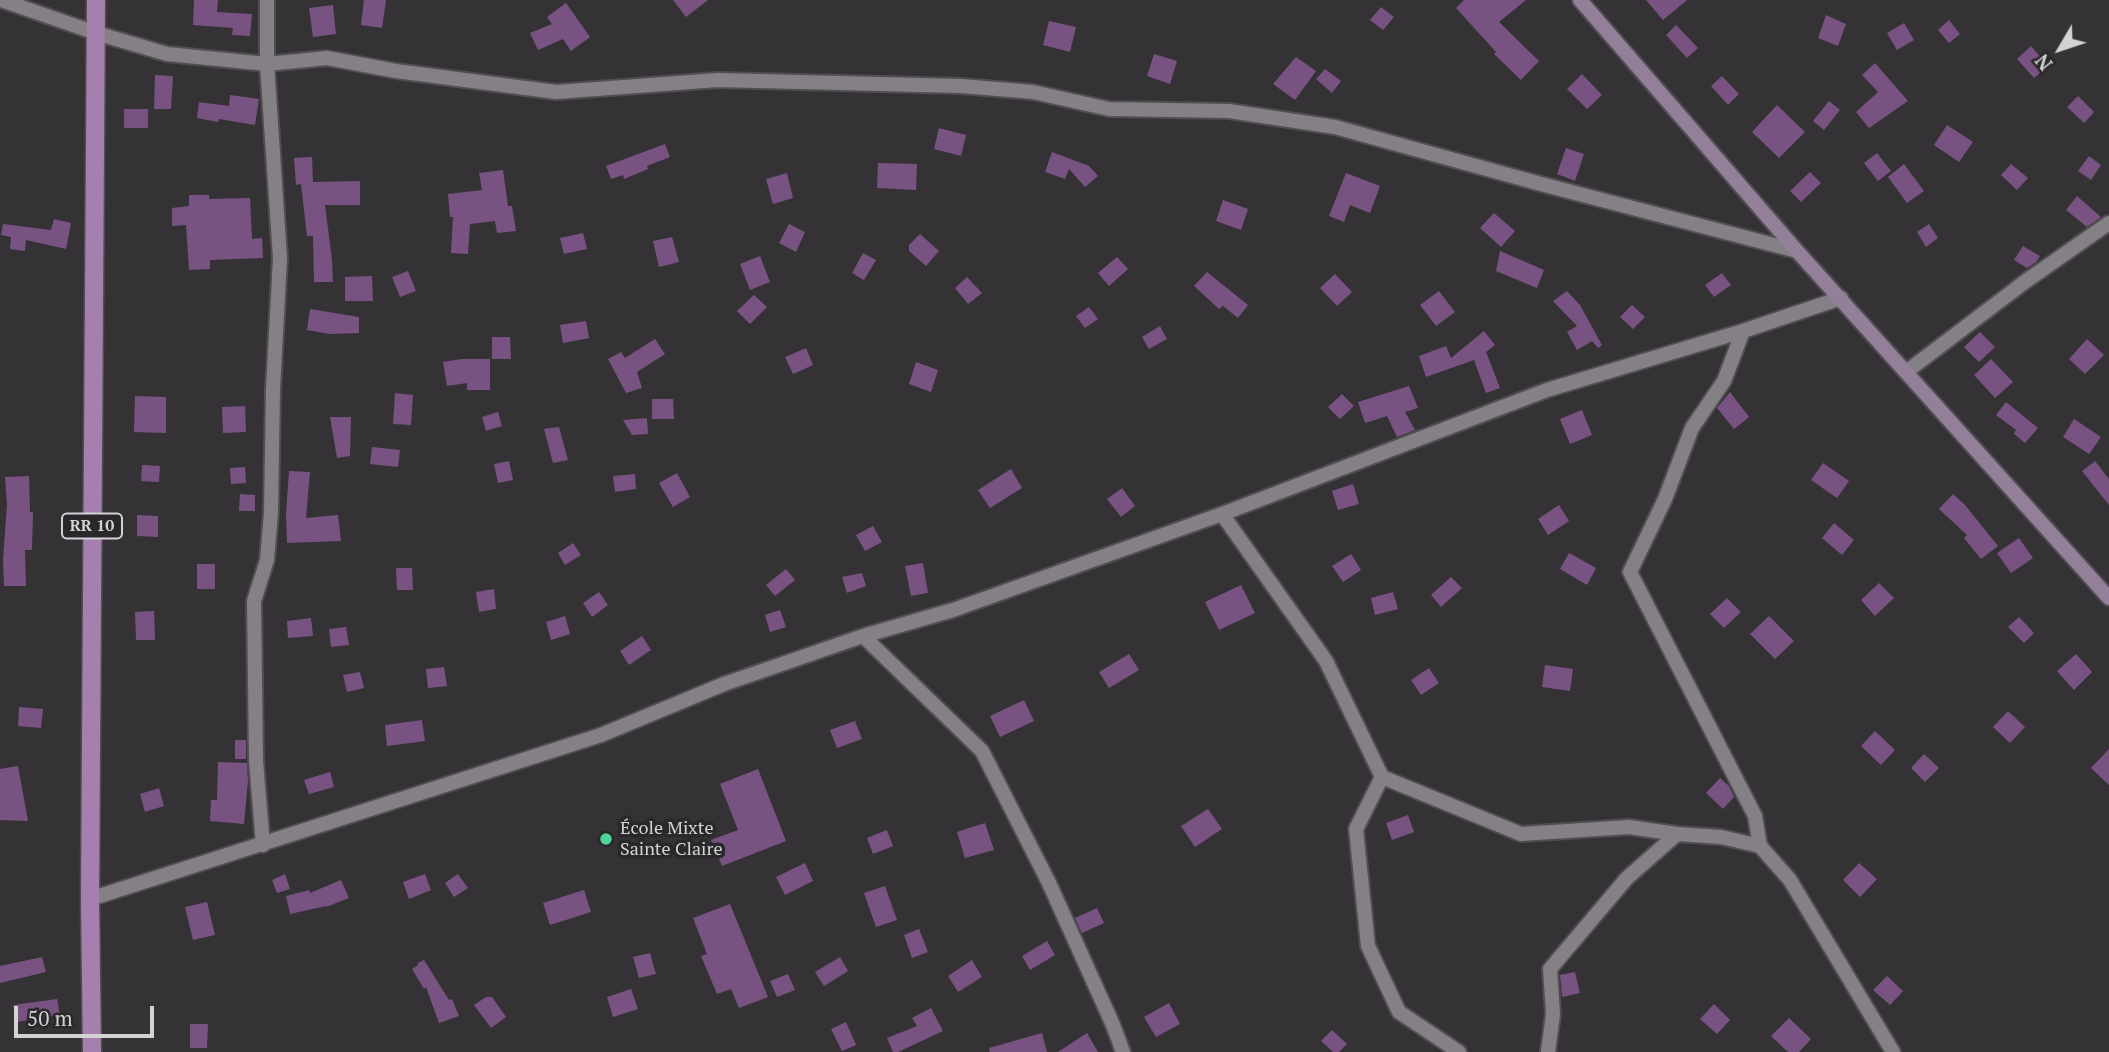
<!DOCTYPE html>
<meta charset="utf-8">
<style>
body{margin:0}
#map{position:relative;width:2109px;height:1052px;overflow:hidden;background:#353236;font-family:"PT Serif",serif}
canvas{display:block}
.north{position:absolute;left:2025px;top:14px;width:70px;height:70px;-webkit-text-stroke:5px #2b282c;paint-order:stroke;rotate:231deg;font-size:19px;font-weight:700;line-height:28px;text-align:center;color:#d4d2d5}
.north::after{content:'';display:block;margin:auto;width:24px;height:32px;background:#d4d2d5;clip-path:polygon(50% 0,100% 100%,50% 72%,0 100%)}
.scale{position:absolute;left:14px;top:1006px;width:140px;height:32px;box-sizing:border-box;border:4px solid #d4d2d5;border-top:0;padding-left:9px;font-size:21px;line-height:24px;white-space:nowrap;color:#d4d2d5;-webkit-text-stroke:5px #2b282c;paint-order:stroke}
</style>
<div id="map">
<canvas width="2109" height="1052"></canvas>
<div class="north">N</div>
<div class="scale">50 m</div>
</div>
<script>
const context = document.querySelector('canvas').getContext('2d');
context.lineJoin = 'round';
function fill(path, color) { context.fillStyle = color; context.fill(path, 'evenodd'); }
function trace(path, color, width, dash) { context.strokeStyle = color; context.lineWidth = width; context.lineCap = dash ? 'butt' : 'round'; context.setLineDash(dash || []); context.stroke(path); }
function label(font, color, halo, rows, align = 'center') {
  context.font = font + ' "PT Serif",serif'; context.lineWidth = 7; context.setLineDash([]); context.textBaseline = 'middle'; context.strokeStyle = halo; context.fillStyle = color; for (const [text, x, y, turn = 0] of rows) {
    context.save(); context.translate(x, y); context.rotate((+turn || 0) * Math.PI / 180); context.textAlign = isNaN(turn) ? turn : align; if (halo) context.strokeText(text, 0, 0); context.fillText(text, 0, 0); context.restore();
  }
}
fill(new Path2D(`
 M194 0H218L217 12 252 14 250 36 232 35 233 28 193 25Z
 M364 0H386L382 28 361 25Z
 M673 0H708L686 17Z
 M1464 0H1526L1499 22 1539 61 1521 80 1494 54 1496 52 1456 8Z
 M1646 0H1687L1663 20Z
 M566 3 590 37 571 51 563 39 538 50 530 33 552 24 547 17Z
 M333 5 336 34 313 37 309 8Z
 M1381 7 1394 17 1383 30 1370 20Z
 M1826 15 1846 24 1838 46 1818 38Z
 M1949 20 1960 34 1949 43 1938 30Z
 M1049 21 1076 27 1070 52 1043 45Z
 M1904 23 1914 40 1897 50 1887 33Z
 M1676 25 1698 48 1687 58 1666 35Z
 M2031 46 2048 66 2034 78 2017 59Z
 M1154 54 1177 61 1170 84 1147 76Z
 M1296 57 1316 71 1295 100 1273 84Z
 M1875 63 1908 101 1869 128 1856 112 1878 92 1862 75Z
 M1325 69 1341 81 1332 93 1316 79Z
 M1582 74 1602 95 1587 109 1567 89Z
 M155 75 173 76 171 109H154Z
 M1722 76 1739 94 1728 105 1711 86Z
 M230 95 259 99 255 125 219 119 218 122 197 118 199 102 229 106Z
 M2078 96 2094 112 2084 123 2067 107Z
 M1829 101 1840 110 1824 130 1813 121Z
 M1777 105 1805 132 1779 158 1752 132Z
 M124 109H148V128H124Z
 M1947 125 1973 142 1959 162 1934 145Z
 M939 128 966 135 961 156 934 149Z
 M665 144 670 157 647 166 648 169 624 179 623 175 611 179 606 166Z
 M1566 148 1584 154 1575 181 1557 174Z
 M1052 152 1089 166 1098 176 1085 187 1069 169 1065 179 1045 172Z
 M1877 153 1891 171 1878 181 1864 163Z
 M2089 156 2101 165 2091 180 2078 171Z
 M312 157 313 182 360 181V205H325L332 260 333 282H314L313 236H307L301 184 296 185 294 158Z
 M878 163 917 164 916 190 877 188Z
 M1904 164 1924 191 1907 203 1888 177Z
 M2011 164 2028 178 2017 190 2001 175Z
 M503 170 508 206H512L516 231 497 233 495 221 470 224 468 254 451 253 453 217H450L448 194 482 190 479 173Z
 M1810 172 1821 183 1801 202 1790 191Z
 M787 173 793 198 773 204 766 179Z
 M1346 173 1380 186 1370 213 1350 205 1344 222 1329 216Z
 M189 195H209V199L250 198 252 239 262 238 263 258 210 260V269L189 270 186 225 172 226V208L189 206Z
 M2077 196 2101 217 2087 227 2066 210Z
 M1223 200 1248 209 1241 230 1216 221Z
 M1494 213 1515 231 1501 247 1480 228Z
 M54 219 71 223 66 249 26 240 25 251 10 249 11 237 1 235 3 224 51 230Z
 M789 224 805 232 796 252 779 243Z
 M1929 224 1938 238 1926 247 1917 232Z
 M583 233 587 249 564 254 560 238Z
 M920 234 939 251 926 266 909 251V245Z
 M672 237 679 262 659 267 653 241Z
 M2023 246 2040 256 2036 262 2027 268 2014 260Z
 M1500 251 1544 270 1537 288 1496 271Z
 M863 253 876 260 864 280 852 273Z
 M760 256 770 282 750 290 740 264Z
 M1117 257 1128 269 1109 286 1098 273Z
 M408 271 416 291 400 297 392 277Z
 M1207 272 1248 305 1238 318 1223 306 1219 309 1194 286Z
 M1722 273 1731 285 1714 297 1705 285Z
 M1335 274 1352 292 1337 306 1320 288Z
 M372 276 373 301H345V277Z
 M967 277 982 293 968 304 955 288Z
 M1439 291 1455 312 1436 326 1420 305Z
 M1567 291 1580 305 1602 345 1598 348 1592 341 1577 350 1567 332 1577 326 1553 301Z
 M754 295 767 307 750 324 737 311Z
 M1632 305 1645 317 1633 329 1620 317Z
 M1089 307 1098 319 1085 328 1076 316Z
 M310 309 359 317V333L330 334 307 330Z
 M586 321 589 338 563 343 560 325Z
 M1160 326 1167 339 1149 349 1142 337Z
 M1484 331 1495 345 1486 352 1500 388 1486 393 1474 360 1426 377 1419 356 1446 346 1451 358Z
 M1980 332 1995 347 1979 362 1964 347Z
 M492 337H510L511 359H492Z
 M655 339 665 354 637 372 642 388 626 393 608 359 621 352 625 358Z
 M2087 339 2104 355 2085 374 2069 359Z
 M806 348 813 365 793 374 785 357Z
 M462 359H490V390H467V383L447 386 443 362Z
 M1991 359 2013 382 1995 398 1974 375Z
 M916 362 938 370 931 392 909 384Z
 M1409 386 1418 408 1405 412 1415 430 1397 437 1387 416 1365 423 1358 402Z
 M1730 392 1749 417 1734 429 1717 408Z
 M395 393 413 395 411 425 393 424Z
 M1342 394 1354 406 1340 419 1328 407Z
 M135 396 166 397V433L134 432Z
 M652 399H673L674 419H652Z
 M2006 402 2038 428 2025 443 2014 434 2016 430 1996 415Z
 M245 406 246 432 223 433 222 407Z
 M1582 410 1592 435 1570 444 1560 419Z
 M498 412 502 426 486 431 482 417Z
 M330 417H351L350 456 337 458Z
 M647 418 648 434 632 435 623 420Z
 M2074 419 2101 437 2089 454 2063 437Z
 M559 427 568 460 553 463 544 429Z
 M372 447 400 450 398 467 370 464Z
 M509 461 513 480 498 483 494 464Z
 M2095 461 2109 479V505L2082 471Z
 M1823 463 1849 481 1837 498 1811 480Z
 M142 465 160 466 159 482 141 481Z
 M245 467 246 483 231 484 230 468Z
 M1011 469 1022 488 990 508 978 490Z
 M289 471 310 472 306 518 338 515 341 541 287 543 286 514Z
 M677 473 690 497 673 507 659 483Z
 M635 474 636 489 615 492 613 476Z
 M29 476 30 512H33L32 550H25L26 586H4L3 559 7 505 5 477Z
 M1353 484 1359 504 1338 510 1332 491Z
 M1122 488 1135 506 1121 517 1107 499Z
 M240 494 255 495V511H239Z
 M1953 494 1965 505 1998 546 1981 559 1964 538 1967 535 1939 509Z
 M1559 505 1569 521 1548 535 1538 519Z
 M137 515 158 516V537L137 536Z
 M1834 523 1854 540 1842 555 1822 538Z
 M873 526 882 542 865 551 856 535Z
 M2019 538 2033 558 2011 573 1997 553Z
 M573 543 581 555 565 565 558 553Z
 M1569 553 1596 568 1587 585 1560 569Z
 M1351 554 1361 570 1343 582 1332 566Z
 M923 563 928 593 911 596 905 566Z
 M197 564H215V589H197Z
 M396 568H412L413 590H397Z
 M786 569 795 580 775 596 766 585Z
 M862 573 866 586 847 593 842 577Z
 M1451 577 1462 588 1441 607 1431 595Z
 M1879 583 1894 598 1875 616 1861 600Z
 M1241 585 1255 613 1219 630 1205 602Z
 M494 589 496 609 479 612 476 592Z
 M599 592 608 605 592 617 583 603Z
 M1393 592 1398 609 1375 615 1371 598Z
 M1727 598 1741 612 1724 628 1710 614Z
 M780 610 786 627 770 632 765 615Z
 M154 611 155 640H136L135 612Z
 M565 616 570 634 551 640 546 622Z
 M1769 616 1794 641 1775 659 1750 634Z
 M2019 617 2034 633 2024 643 2008 627Z
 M311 618 313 636 288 638 287 621Z
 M346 627 349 645 331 647 329 629Z
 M642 636 651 650 629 665 620 651Z
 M1129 654 1139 670 1109 688 1099 672Z
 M2076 654 2092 672 2074 690 2057 671Z
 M1545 665 1573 669 1570 691 1542 687Z
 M444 667 447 686 428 688 426 669Z
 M1429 668 1439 683 1421 695 1411 680Z
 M360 672 364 688 347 692 343 675Z
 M1024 700 1034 721 1000 737 990 716Z
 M19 707 43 709 41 728 18 726Z
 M2008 711 2025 727 2010 743 1993 727Z
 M422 720 425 741 387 746 385 725Z
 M855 721 862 739 837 748 830 730Z
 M1875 731 1895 750 1881 765 1861 746Z
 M235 740H246V759H235Z
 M2109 749V785L2091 768Z
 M1924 754 1939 768 1925 782 1911 768Z
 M218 762 247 763 248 781 244 824 210 821 211 800H217Z
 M18 766 28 821 0 820V769Z
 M758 769 786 841 722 866 711 840 738 830 720 784Z
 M330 772 334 787 309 794 304 780Z
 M1720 778 1729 786 1734 797 1723 809 1706 793Z
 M159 788 164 806 145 812 140 794Z
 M1208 809 1222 829 1195 847 1181 826Z
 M1408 815 1414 832 1392 840 1386 823Z
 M985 823 994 850 965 858 957 832Z
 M887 830 893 846 873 854 867 838Z
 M805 863 813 881 785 895 776 877Z
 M1859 863 1877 879 1860 897 1843 880Z
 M285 874 290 889 277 893 272 880Z
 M425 874 431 890 409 899 403 882Z
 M458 874 468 888 454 897 445 883Z
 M341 880 349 898 326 907V906L290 914 286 896 309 890 310 893Z
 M885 886 897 920 876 927 864 893Z
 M584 890 591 912 550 925 543 903Z
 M207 902 215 935 193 940 185 907Z
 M730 904 768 997 739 1008 731 989 717 994 701 956 707 954 693 918Z
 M1097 908 1104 923 1082 933 1075 918Z
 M919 929 928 952 912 958 904 935Z
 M1047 941 1055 955 1030 970 1022 956Z
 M650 953 656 974 639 978 633 957Z
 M42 957 46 972 0 983V966Z
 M840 957 848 971 824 986 815 972Z
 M424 960 449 1000 452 999 459 1016 439 1023 426 987 424 989 412 969 418 965V963Z
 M972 960 982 977 958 992 948 976Z
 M1575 972 1580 993 1562 997 1560 975Z
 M788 974 795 990 777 997 770 981Z
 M1887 976 1903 991 1890 1005 1873 990Z
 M631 989 638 1009 613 1017 607 997Z
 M486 997H492L506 1017 491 1028 474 1005Z
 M57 999 60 1015 17 1022 13 1005Z
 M1169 1003 1180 1024 1156 1037 1144 1017Z
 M1714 1004 1730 1020 1717 1034 1700 1019Z
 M931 1008 943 1031 898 1052H893L887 1038 917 1026 912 1018Z
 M1789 1018 1811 1039 1799 1052H1788L1771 1036Z
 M846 1022 856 1045 842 1051 831 1029Z
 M190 1024H208L207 1048H190Z
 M1332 1030 1347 1044 1339 1052H1333L1321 1041Z
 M1042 1033 1047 1052H990L989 1048Z
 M1087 1033 1098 1052H1058Z`), '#785381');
const street = new Path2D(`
 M1 0 96 33 167 54 267 64 327 58 396 71 556 92 718 80 961 86 1033 92 1109 109 1229 111 1335 127 1541 184 1797 251
 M1743 331 1724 381 1692 428 1665 499 1630 572 1755 816 1760 846
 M1906 372 2026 281 2109 223
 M1222 514 1326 661 1382 777 1521 834 1629 827 1677 834 1721 837 1760 846 1790 880 1893 1052
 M863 636 982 751 1049 883 1113 1025 1123 1052
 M1382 777 1356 829 1368 946 1399 1012 1459 1052
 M263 845 256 761 254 601 267 560 271 513 273 389 280 258 267 64V0
 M90 899 601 735 724 684 863 636 953 610 1222 514 1547 390 1743 331 1841 298
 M1548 1052 1553 1014 1550 969 1627 878 1677 834`);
const secondary = new Path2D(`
 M1580 0 1797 251 2109 598`);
const primary = new Path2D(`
 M92 1052 90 899 96 0`);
trace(street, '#504e51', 18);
trace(secondary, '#504e51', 18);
trace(primary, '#504e51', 21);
trace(street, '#848085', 14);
trace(secondary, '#947f9a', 14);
trace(primary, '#a57fae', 18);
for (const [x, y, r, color] of [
 [606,839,7,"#4ed399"]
]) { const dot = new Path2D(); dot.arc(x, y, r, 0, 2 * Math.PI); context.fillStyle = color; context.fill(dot); trace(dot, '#2b282c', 2.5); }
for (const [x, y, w] of [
 [92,526,60]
]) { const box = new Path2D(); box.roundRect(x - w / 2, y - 12.5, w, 25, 5); context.fillStyle = '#2b282c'; context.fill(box); trace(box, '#d4d2d5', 2); }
label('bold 16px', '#d4d2d5', null, [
 ["RR 10",92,526]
]);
label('18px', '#d4d2d5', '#2b282c', [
 ["École Mixte",620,829],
 ["Sainte Claire",620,850]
], 'left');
</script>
